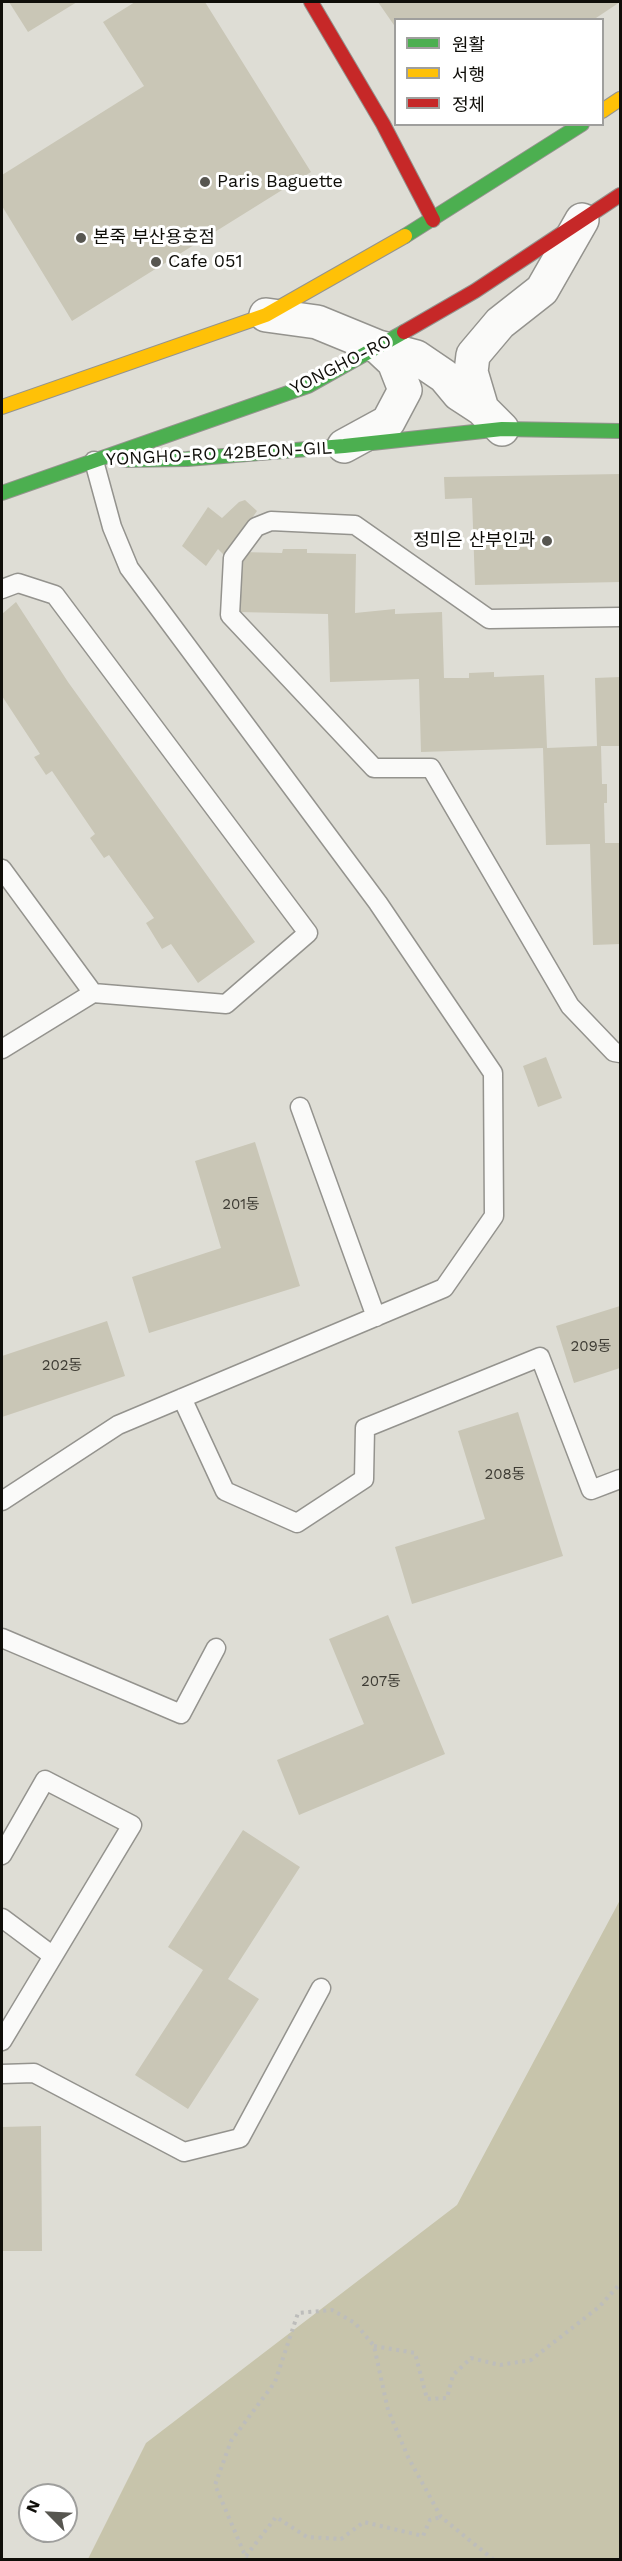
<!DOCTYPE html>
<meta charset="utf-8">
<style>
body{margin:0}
#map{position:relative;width:622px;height:2561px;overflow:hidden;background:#deddd5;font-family:"Work Sans","Noto Sans KR",sans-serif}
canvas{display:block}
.frame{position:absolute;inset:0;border:3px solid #0f0e09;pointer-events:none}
.legend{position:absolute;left:394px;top:18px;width:210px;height:108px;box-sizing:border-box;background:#fff;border:2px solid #9f9f9d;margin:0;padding:8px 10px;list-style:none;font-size:18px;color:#0f0e09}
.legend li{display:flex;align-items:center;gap:12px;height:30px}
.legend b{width:30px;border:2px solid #9f9f9d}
.north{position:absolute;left:18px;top:2483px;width:60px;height:60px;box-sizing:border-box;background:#fff;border:2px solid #9f9f9d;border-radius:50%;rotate:294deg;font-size:16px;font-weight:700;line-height:24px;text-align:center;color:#0f0e09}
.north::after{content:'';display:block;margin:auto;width:21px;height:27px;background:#575650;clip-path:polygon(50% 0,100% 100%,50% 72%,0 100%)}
</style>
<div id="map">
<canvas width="622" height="2561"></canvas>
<div class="frame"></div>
<ul class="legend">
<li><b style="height:8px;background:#4caf50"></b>원활</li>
<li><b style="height:8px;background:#ffc107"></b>서행</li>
<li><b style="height:8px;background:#c62828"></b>정체</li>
</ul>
<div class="north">N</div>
</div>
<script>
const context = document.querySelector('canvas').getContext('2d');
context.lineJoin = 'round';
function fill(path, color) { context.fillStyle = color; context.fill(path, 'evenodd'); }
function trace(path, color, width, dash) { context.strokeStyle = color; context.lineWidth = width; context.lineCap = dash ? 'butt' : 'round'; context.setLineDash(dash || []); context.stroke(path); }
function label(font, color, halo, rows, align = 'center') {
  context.font = font + ' "Work Sans","Noto Sans KR",sans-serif'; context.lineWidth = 6; context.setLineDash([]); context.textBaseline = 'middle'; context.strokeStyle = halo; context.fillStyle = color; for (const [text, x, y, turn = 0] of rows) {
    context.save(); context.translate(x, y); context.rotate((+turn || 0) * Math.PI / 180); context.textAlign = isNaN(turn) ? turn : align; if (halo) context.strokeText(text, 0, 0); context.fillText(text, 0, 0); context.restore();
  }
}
fill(new Path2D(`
 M620 1900V2559H88L146 2443 457 2205Z`), '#c7c4ab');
fill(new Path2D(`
 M9 2H77L28 32Z
 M135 2H205L311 172 72 321 2 206V175L144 86 103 22Z
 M378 2H620L593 20H396V28Z
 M620 474V582L475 585 472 498 445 499 444 477Z
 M245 500 257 511 225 556 218 549 206 566 182 546 208 507 222 518 239 502Z
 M283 549H307V553L356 554 355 613 395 609V614L442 612 444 678H469V673L494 672V677L544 675 547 748 597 746 595 678 620 677V746H601L602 784H607V803H604L605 843H620V944L593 945 590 844 546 845 543 748 421 752 419 679 330 682 328 614 238 612 242 552 282 553Z
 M16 602 68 682 255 942 198 983 171 944 162 949 146 923 154 918 109 855 104 858 90 838 95 834 52 771 46 775 34 757 40 754 2 696V614Z
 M546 1057 562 1098 538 1107 523 1066Z
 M255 1142 300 1286 149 1333 132 1277 221 1248 195 1161Z
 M620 1306V1368L574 1383 556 1326Z
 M107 1321 125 1376 2 1417V1356Z
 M518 1412 563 1556 412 1604 395 1547 485 1519 458 1431Z
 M388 1615 445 1754 299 1815 277 1760 364 1724 329 1639Z
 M243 1830 300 1867 228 1979 259 1999 188 2109 135 2075 203 1970 168 1947Z
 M41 2126 42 2251H2V2127Z`), '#c9c6b6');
const lane = new Path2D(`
 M2 589 18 583 55 595 308 933 226 1004 93 993
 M620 617 489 619 355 525 271 521 256 527 233 558 230 615 374 768H431L570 1006 614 1052 620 1053
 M2 869 93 993 2 1049
 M300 1107 376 1317
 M182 1398 225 1491 297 1523 364 1479 365 1428 540 1357 591 1490 620 1479
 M2 1501 118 1425 444 1288 494 1216 493 1073 378 903 129 568 112 527 94 461
 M2 1638 181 1714 216 1648
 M2 1855 45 1780 132 1825 2 2041
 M2 1918 53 1956
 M2 2074 34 2073 184 2152 240 2138 321 1988`);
const street = new Path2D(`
 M266 315 317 322 378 347 416 357 444 376 459 394 482 409
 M502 429 482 409 471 372 473 355 500 323 542 290 582 220
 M344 446 388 422 405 390 394 362 378 347`);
const fast = new Path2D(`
 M405 236 582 124
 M123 460 187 459 344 446 502 429 620 431
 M2 493 308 386 404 332`);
const slow = new Path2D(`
 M602 111 620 99
 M2 407 266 315 405 236`);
const jam = new Path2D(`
 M311 2 383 124 433 220
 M404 332 475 291 620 195`);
trace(lane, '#94938e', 21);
trace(street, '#94938e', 36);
trace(fast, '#94938e', 16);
trace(slow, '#94938e', 16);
trace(jam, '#94938e', 16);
trace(new Path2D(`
 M374 2346 415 2353 427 2399 447 2398 453 2375 471 2358 500 2365 531 2360 599 2307 620 2284
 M246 2556 276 2517 307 2537 341 2539 364 2522 423 2536 430 2520 441 2517
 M247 2560 215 2485 231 2441 275 2382 298 2313 332 2310 355 2323 374 2346 388 2410 408 2457 441 2517 494 2560
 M617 2560 620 2559`), '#bdbdbb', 4, [3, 4.5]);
trace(lane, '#fafaf9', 18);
trace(street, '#fafaf9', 33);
trace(fast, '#4caf50', 14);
trace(slow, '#ffc107', 14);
trace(jam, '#c62828', 14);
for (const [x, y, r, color] of [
 [205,182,6,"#575650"],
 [81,238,6,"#575650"],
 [156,262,6,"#575650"],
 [547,541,6,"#575650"]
]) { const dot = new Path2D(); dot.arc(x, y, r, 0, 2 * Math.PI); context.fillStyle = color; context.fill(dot); trace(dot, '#fff', 2); }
label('15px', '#3e3c34', null, [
 ["201동",241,1205],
 ["209동",591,1347],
 ["202동",62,1366],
 ["208동",505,1475],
 ["207동",381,1682]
]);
label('18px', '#0f0e09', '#fff', [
 ["Paris Baguette",217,182],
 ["본죽 부산용호점",93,238],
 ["Cafe 051",168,262],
 ["정미은 산부인과",535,541,"right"]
], 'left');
label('18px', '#0f0e09', '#fff', [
 ["YONGHO-RO",341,365,-27],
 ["YONGHO-RO 42BEON-GIL",219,454,-3]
]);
</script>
